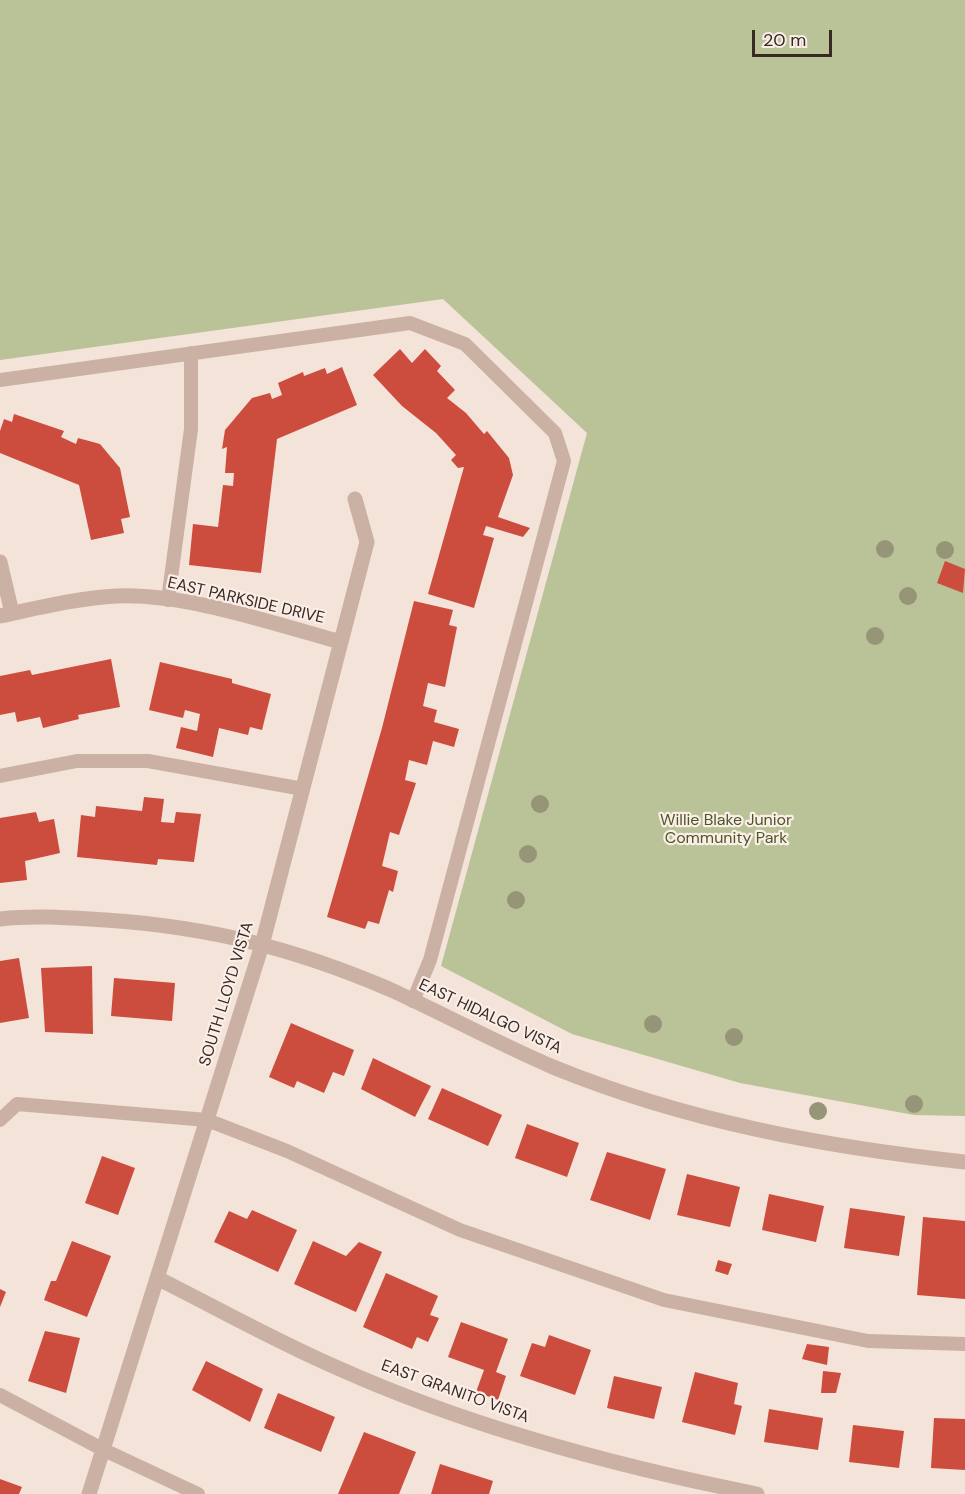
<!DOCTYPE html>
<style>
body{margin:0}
#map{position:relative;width:965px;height:1494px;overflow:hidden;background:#f3e3d9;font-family:"DM Sans",sans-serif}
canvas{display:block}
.scale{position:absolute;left:752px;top:30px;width:80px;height:27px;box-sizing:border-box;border:3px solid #362926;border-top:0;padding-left:8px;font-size:18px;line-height:21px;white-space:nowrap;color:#362926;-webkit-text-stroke:4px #faeee6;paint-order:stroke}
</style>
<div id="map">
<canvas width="965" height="1494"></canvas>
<div class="scale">20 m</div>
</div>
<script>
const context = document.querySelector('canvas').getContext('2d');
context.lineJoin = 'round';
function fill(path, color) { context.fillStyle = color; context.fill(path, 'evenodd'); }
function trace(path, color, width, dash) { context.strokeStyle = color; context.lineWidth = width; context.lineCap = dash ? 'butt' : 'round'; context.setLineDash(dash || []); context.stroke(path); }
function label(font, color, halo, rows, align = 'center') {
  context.font = font + ' "DM Sans",sans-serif'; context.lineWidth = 4.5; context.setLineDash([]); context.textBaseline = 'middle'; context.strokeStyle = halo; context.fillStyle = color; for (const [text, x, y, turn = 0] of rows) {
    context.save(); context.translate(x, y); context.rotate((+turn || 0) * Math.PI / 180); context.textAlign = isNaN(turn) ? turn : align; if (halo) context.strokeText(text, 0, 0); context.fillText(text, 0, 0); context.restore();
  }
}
fill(new Path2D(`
 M0 0H965V1116L914 1115 740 1083 572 1034 441 966 587 433 443 299 0 360Z`), '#bac298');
fill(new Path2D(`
 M400 349 412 363 425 349 441 366 437 371 455 390 447 398 466 413 484 434 487 431 509 458 513 475 498 517 530 528 523 537 486 526 483 535 494 538 474 608 428 594 464 467 458 468 451 460 456 455 436 433 402 406 373 375Z
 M342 367 357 405 277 439 261 573 189 565 193 524 218 527 223 485 233 486 234 473H225L227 447 222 449 225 430 252 398 270 393 272 399 282 395 278 383 303 372 304 376 325 368 327 374Z
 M14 414 64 431 61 437 76 444 78 438 100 444 120 468 130 517 121 519 124 533 91 540 79 485 0 453V431L4 419 12 422Z
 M945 561 965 569 963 593 937 583Z
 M414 601 453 610 449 625 457 627 445 687 428 683 423 706 437 710 434 722 459 729 454 747 433 741 427 765 409 760 405 780 416 783 399 835 390 832 382 866 398 871 393 892 389 890 379 924 368 921 365 929 327 917 382 728Z
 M111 659 120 707 78 715 79 719 43 728 40 717 17 722 15 712 0 715V676L30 670 32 675Z
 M160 662 232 679V683L271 694 262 730 250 727 248 735 219 728 213 757 176 748 181 727 197 731 200 714 185 710 183 718 149 710Z
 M144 797 164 799 161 822 174 823 176 812 201 814 194 862 158 859 157 865 77 857 81 815 95 817 96 806 142 811Z
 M36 812 39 822 54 819 60 853 25 861 27 880 0 883V818Z
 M19 958 29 1018 0 1023V961Z
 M92 966 93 1034 45 1032 41 968Z
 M114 978 175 983 172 1021 111 1016Z
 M291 1023 354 1050 344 1076 333 1072 324 1093 297 1081 294 1088 269 1077Z
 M373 1058 431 1086 415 1117 361 1089Z
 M442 1088 502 1115 488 1146 428 1119Z
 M527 1124 579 1143 567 1177 515 1158Z
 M607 1152 666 1169 650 1220 590 1200Z
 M102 1156 135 1168 118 1215 85 1203Z
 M687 1174 740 1187 730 1227 677 1215Z
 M769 1194 824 1206 816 1242 762 1230Z
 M850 1208 905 1216 899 1256 844 1248Z
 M252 1210 297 1230 278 1272 214 1242 229 1211 247 1219Z
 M923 1217 965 1221V1299L917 1295Z
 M72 1241 111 1256 87 1317 44 1300 51 1281H56Z
 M313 1241 346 1256 359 1242 382 1252 356 1312 294 1284Z
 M718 1260 732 1264 728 1275 715 1271Z
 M386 1273 438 1296 430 1315 439 1318 428 1342 417 1337 412 1349 363 1327Z
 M0 1289 6 1292 0 1307Z
 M461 1322 508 1339 496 1372 506 1376 498 1400 476 1392 484 1370 448 1357Z
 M45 1331 80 1338 66 1393 28 1381Z
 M549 1335 591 1350 575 1395 520 1376 532 1343 545 1347Z
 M807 1344 829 1347 827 1365 802 1359Z
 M206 1361 263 1389 250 1422 192 1390Z
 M823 1371 841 1373 836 1393H821Z
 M695 1372 738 1383 734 1404 742 1406 735 1435 682 1422Z
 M614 1376 662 1387 654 1419 607 1408Z
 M278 1393 335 1417 321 1452 264 1428Z
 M769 1409 823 1418 818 1450 764 1442Z
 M934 1418 965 1419V1470L931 1468Z
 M853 1425 904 1431 899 1468 849 1462Z
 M364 1432 416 1452 399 1494H338Z
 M440 1464 493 1481 489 1494H431Z
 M0 1479 22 1487 19 1494H0Z`), '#cc4c3e');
trace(new Path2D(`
 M0 380 410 323 465 344 555 433 564 461 430 960 413 1001
 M168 600 191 429V353
 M0 776 77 761H148L303 789
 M0 1120 17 1104 207 1120 287 1151 460 1230 664 1300 868 1341 965 1344
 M0 1395 104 1450 198 1494`), '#cbb1a4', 14);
trace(new Path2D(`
 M0 562 12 613
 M0 616C38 608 78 598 117 596 186 593 274 624 341 642
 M0 919C35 915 71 918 106 920 209 927 293 948 389 989 444 1014 497 1043 553 1067 685 1121 824 1147 965 1162
 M157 1278C217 1308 277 1342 340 1369 472 1428 615 1466 757 1494
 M89 1494 262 945 367 542 355 499`), '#cbb1a4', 15);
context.fillStyle = '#979578';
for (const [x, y] of [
 [885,549],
 [945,550],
 [908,596],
 [875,636],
 [540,804],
 [528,854],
 [516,900],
 [653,1024],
 [734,1037],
 [914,1104],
 [818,1111]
]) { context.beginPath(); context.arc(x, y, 9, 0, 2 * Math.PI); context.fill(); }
label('16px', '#362926', '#faeee6', [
 ["EAST PARKSIDE DRIVE",246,601,13],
 ["SOUTH LLOYD VISTA",227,994,-73],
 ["EAST HIDALGO VISTA",490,1017,25],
 ["EAST GRANITO VISTA",455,1392,20]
]);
label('16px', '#4c5629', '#faeee6', [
 ["Willie Blake Junior",726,821],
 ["Community Park",726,839]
]);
</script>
